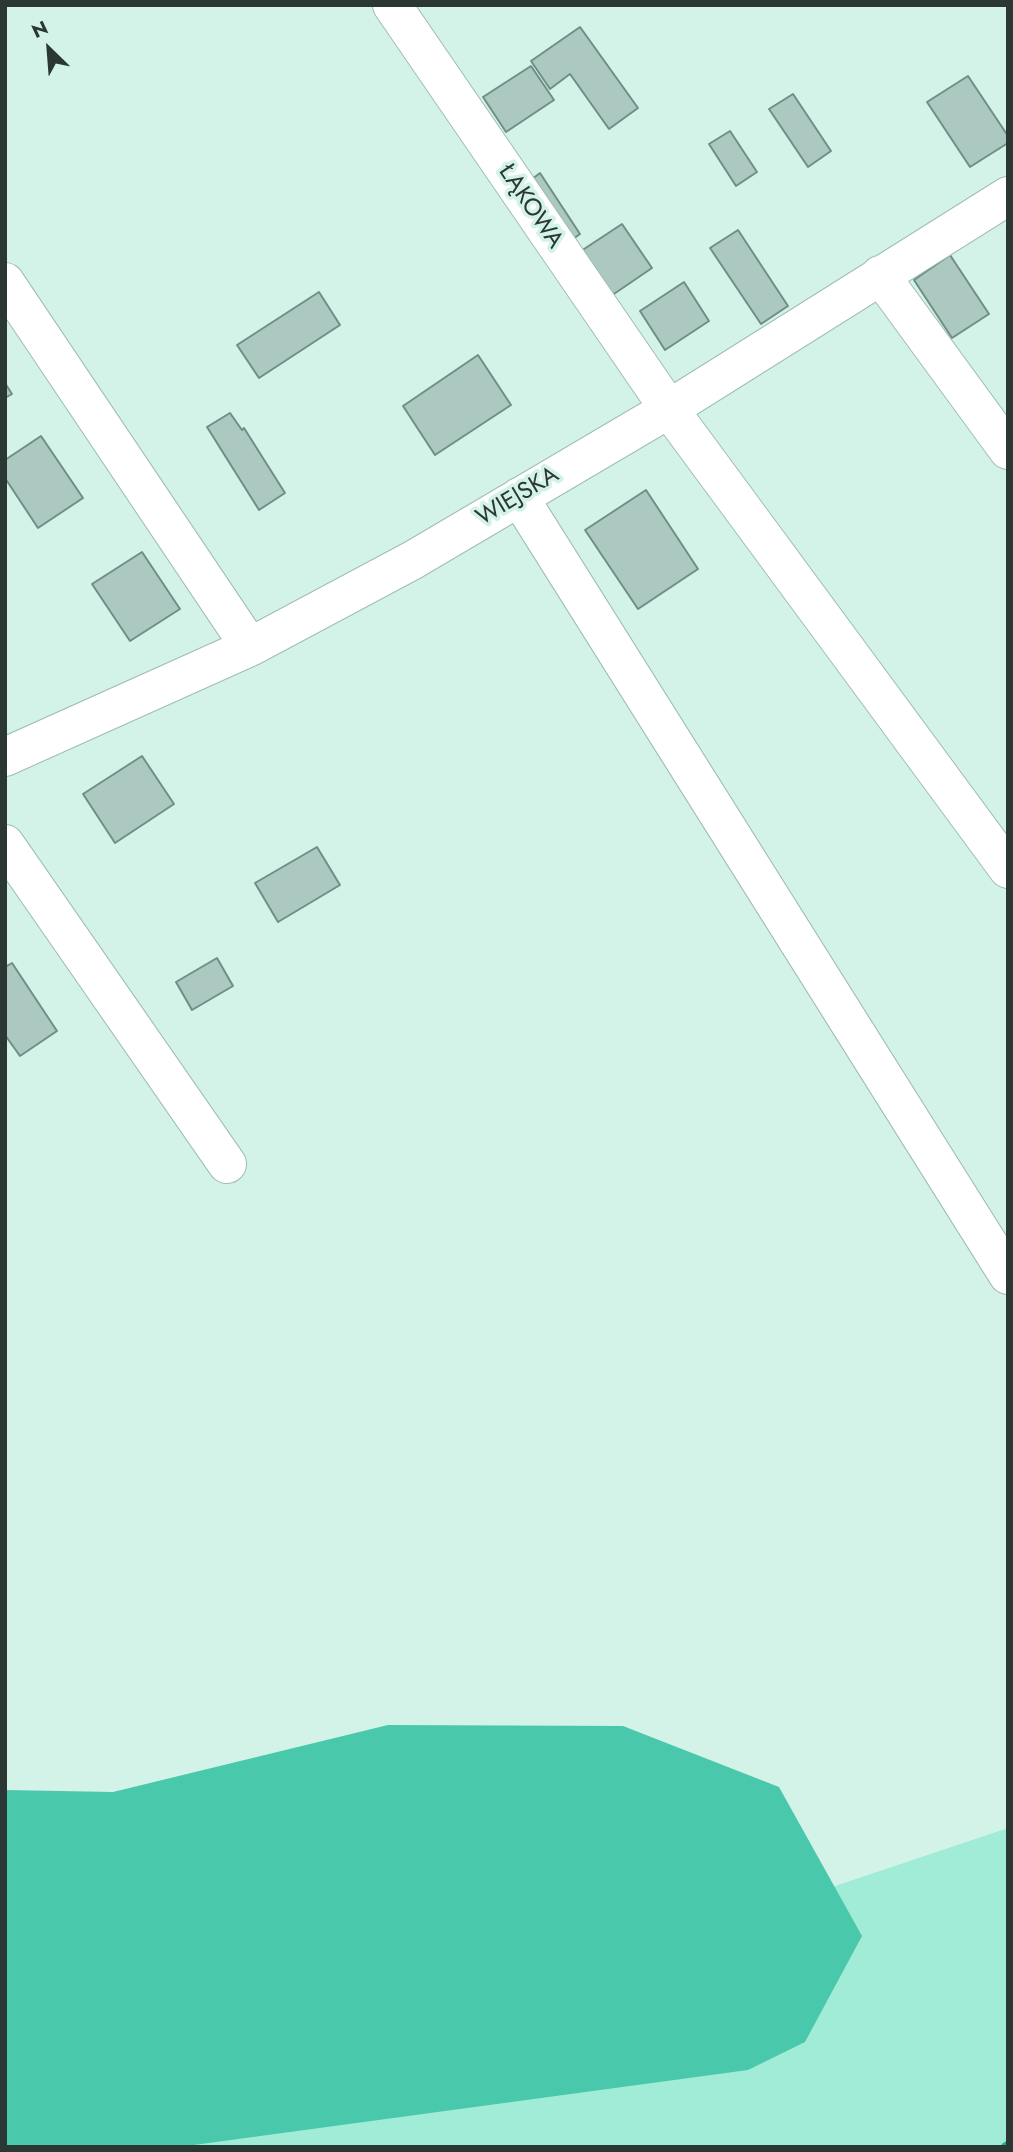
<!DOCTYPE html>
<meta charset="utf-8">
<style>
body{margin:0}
#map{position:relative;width:1013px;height:2152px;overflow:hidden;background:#d3f3e9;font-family:Jost,sans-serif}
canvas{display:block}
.frame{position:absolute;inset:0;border:7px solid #2b3733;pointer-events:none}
.north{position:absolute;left:14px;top:14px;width:70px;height:70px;-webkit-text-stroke:5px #d3f3e9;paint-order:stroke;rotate:335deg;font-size:19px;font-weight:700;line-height:28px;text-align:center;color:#2b3733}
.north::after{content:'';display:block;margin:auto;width:24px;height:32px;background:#2b3733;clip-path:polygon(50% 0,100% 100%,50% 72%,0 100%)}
</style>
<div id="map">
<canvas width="1013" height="2152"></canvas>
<div class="frame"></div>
<div class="north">N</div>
</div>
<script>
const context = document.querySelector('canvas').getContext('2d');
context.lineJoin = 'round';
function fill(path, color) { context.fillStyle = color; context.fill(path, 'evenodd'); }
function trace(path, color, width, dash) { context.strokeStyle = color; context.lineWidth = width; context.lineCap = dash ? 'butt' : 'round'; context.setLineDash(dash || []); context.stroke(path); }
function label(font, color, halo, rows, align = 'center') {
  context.font = font + ' Jost,sans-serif'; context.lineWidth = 7; context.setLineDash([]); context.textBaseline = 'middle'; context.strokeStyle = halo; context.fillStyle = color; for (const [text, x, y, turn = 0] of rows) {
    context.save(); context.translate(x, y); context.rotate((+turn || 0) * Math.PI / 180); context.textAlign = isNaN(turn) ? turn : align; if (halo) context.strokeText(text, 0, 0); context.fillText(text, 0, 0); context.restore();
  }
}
fill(new Path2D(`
 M1008 1828V2147H5V2024L486 2003Z`), '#a1ecd7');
fill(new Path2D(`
 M388 1725 623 1726 779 1787 862 1936 805 2042 748 2070 179 2147H5V1790L113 1792Z`), '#49c8ab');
trace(new Path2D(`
 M1006 2147 1008 2146`), '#22ad90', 10);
const building = new Path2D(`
 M580 27 638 108 609 129 570 74 550 89 531 61Z
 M531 66 554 100 506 132 483 97Z
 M968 76 1008 136V143L970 167 927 102Z
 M793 94 831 151 808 167 769 109Z
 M730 131 757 172 736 186 709 144Z
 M540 173 580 234 569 242 528 182Z
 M622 224 652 268 608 298 578 253Z
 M738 230 788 306 761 324 710 248Z
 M950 255 989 314 952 338 914 280Z
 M684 282 709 321 665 350 640 311Z
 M319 292 340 325 259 378 237 345Z
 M478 355 511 405 435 455 403 406Z
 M5 383 12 394 5 398Z
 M230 413 242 430 244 428 285 493 259 510 207 427Z
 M41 436 83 498 38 528 5 478V460Z
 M646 490 698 569 638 609 585 530Z
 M142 552 180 609 130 641 92 584Z
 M142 756 174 804 115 843 83 794Z
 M317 847 340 885 278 922 255 883Z
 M217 958 233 986 192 1010 176 982Z
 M12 963 57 1031 20 1056 5 1035V967Z`);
fill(building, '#abc9c0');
trace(building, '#718e85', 2);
const minor = new Path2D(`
 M392 5 669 409 1008 869
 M880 275 1008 450
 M5 282 250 647
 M519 497 1008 1275
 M5 757 250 647 413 560 669 409 1008 196
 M5 844 227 1164`);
trace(minor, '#9fbdb4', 40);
trace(minor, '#fff', 38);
label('24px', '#2b3733', '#d3f3e9', [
 ["ŁĄKOWA",530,207,56],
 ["WIEJSKA",518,497,-31]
]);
</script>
